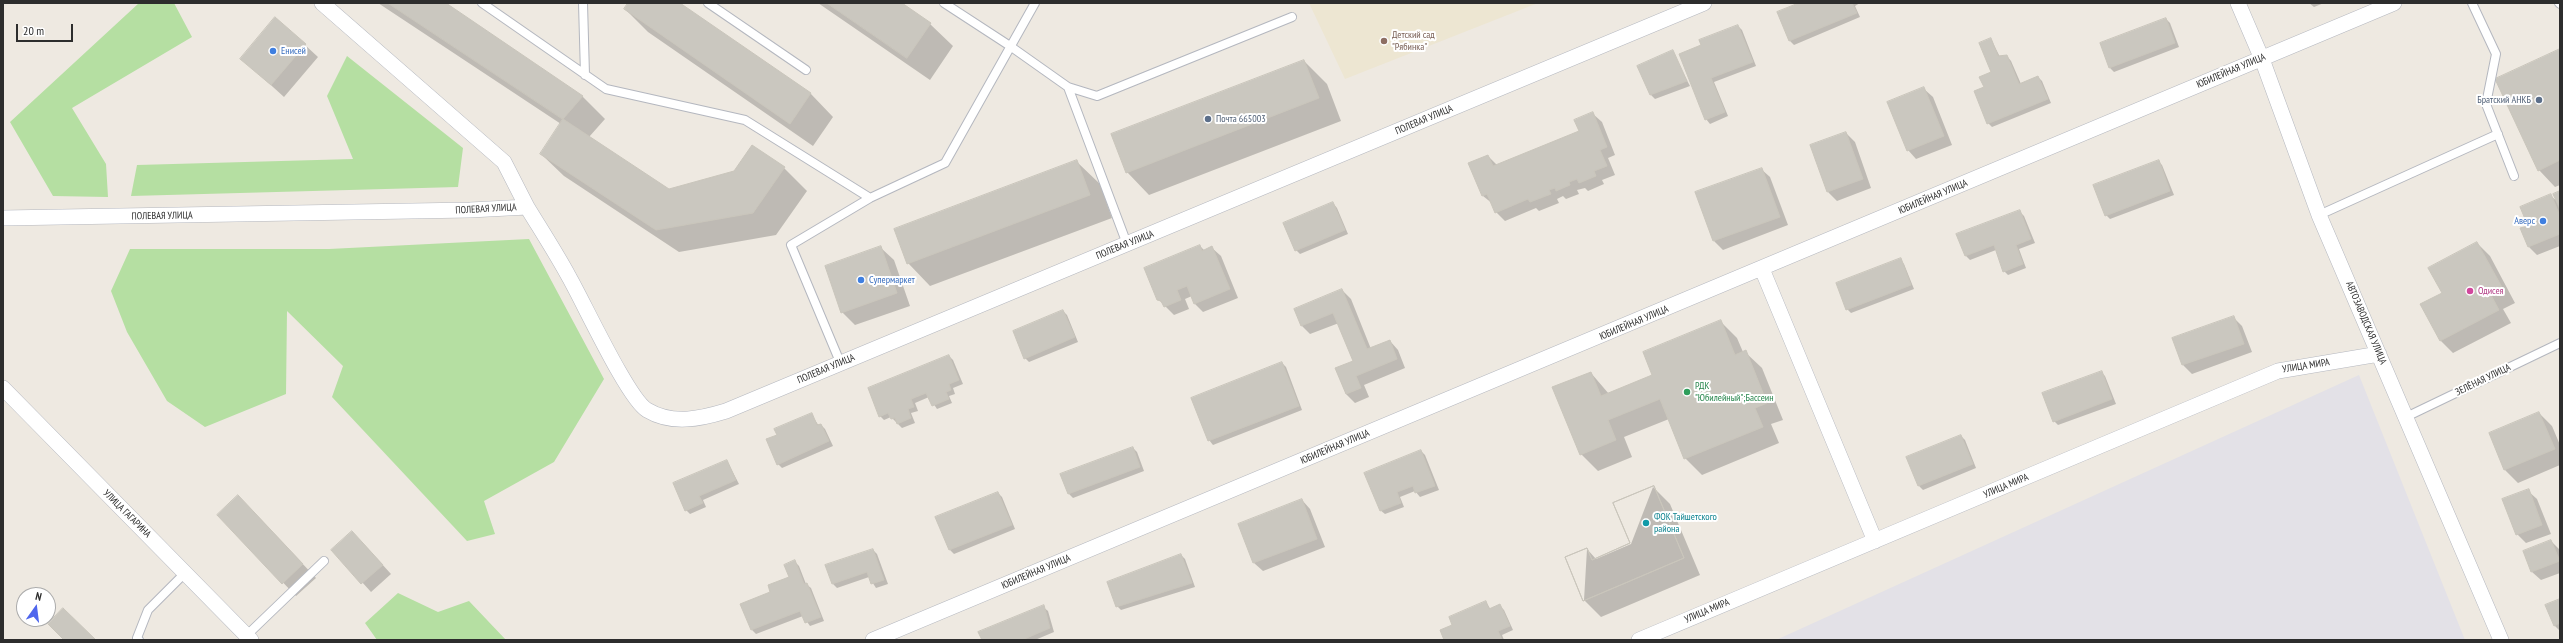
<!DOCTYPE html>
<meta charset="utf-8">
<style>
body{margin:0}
#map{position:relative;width:2563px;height:643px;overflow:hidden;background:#eee9e1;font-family:"PT Sans Narrow",sans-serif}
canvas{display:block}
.frame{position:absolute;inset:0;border:4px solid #2d2d2d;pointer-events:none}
.north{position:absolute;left:16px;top:587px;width:40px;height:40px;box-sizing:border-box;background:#fff;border:1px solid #ababab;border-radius:50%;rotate:14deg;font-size:11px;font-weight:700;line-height:16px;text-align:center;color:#2d2d2d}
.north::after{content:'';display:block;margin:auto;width:14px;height:18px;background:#4f66ed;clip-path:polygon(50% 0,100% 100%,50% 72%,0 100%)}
.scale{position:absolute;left:16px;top:24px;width:57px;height:18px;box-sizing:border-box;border:2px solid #2d2d2d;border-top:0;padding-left:5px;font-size:12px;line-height:14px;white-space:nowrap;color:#2d2d2d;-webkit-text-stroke:3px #fff;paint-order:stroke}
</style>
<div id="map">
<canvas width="2563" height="643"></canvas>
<div class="frame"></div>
<div class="north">N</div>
<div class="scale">20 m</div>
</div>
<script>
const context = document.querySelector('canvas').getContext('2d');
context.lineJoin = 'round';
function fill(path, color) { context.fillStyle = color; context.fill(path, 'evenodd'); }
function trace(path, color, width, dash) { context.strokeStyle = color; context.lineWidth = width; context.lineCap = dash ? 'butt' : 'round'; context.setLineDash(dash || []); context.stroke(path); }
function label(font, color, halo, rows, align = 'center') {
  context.font = font + ' "PT Sans Narrow",sans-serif'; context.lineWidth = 4; context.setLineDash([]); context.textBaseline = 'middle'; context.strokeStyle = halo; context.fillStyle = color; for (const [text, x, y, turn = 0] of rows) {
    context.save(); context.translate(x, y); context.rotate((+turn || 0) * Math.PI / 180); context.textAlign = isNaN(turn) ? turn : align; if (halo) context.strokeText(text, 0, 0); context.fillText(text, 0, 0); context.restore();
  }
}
fill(new Path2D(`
 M2359 375 2465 640H1776Z`), '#e3e1e7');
fill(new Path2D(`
 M1309 3H1538L1345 79Z`), '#ede6d2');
fill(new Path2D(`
 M139 3H174L192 37 72 108 106 164 108 197 53 196 10 122Z
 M347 56 463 148 458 187 131 196 137 165 353 159 327 96Z
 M529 239 604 379 554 462 484 501 495 534 467 541 332 397 343 366 287 311 286 394 205 427 167 401 127 332 111 291 130 249H329Z
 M398 593 438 612 469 601 506 640H377L365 623Z`), '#b5dfa2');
fill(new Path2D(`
 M378 3H444L583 97 605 119 589 137 669 190 784 168 807 191 776 235 679 252 564 176 541 154 561 124Z
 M629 3H678L811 94 833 117 813 146 648 32 625 9Z
 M818 3H900L930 24 953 46 930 80Z
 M1801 3H1860L1855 6 1860 17 1794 45 1790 41 1778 13Z
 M2309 3H2324L2314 7Z
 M2166 19 2170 23 2179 47 2114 72 2110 68 2101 43Z
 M1738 26 1742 30 1756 66 1714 82 1728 116 1710 124 1706 119 1703 46Z
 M1991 39 2000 57 2007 56 2011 61 2021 84 2038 77 2042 81 2051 103 1992 127 1988 123 1985 88 1992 73Z
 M305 45 318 57 284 97 241 58Z
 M2560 50V185L2555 187 2539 170Z
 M1672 52 1690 86 1655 99 1651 95Z
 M1304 61 1327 84 1341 121 1149 195 1127 172Z
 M1924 89 1933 97 1952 145 1916 159 1908 150Z
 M1593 114 1602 122 1615 155 1608 158 1615 175 1602 180 1604 184 1588 191 1585 188 1577 190 1579 194 1566 199 1563 196 1557 199 1559 203 1539 211 1536 208 1505 221 1496 212 1493 204 1483 196 1469 163 1488 156 1497 165 1580 132Z
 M1846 133 1855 142 1871 188 1837 201 1828 192 1811 145Z
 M2158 161 2162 165 2174 195 2110 219 2106 215Z
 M1077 162 1100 184 1112 218 930 286 908 263Z
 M1761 169 1770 177 1788 225 1723 250 1714 241 1697 193Z
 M2560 192V246L2537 255 2528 246 2529 226 2551 196 2558 202Z
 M1333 203 1337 208 1348 234 1300 254 1296 250Z
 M2020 212 2024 216 2035 243 2019 249 2026 268 2008 275 2004 271 1996 250 1970 260 1966 256 1958 235Z
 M2477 243 2490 256 2515 303 2503 309 2511 323 2453 353 2440 340 2443 293Z
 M1200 246 1205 251 1212 248 1221 256 1238 298 1203 312 1195 304 1192 296 1185 299 1189 309 1174 315 1158 299Z
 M881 248 894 260 910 306 855 325 842 312Z
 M1900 260 1904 264 1914 289 1851 313 1847 309Z
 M1342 290 1351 299 1371 349 1390 341 1398 350 1405 368 1364 385 1369 397 1355 403 1346 394 1336 369 1354 361 1339 323 1310 334 1302 326 1295 309Z
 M1063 311 1067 315 1078 342 1029 362 1025 358Z
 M2233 317 2242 326 2252 352 2192 374 2183 365 2173 338Z
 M1720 321 1737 338 1743 352H1745L1762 368 1783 420 1771 424 1779 443 1702 475 1685 458 1669 419 1624 437 1632 457 1598 471 1581 454 1591 373 1609 394 1654 376Z
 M949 356 953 360 963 384 953 388 955 394 949 396 952 403 937 409 929 397 915 403 918 411 911 413 915 423 902 428 891 417 884 420 880 416Z
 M1282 363 1286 367 1302 410 1213 445 1209 440Z
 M2101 372 2105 376 2116 404 2058 425 2054 421Z
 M2539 413 2552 426 2560 445V465L2518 483 2505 470 2490 434Z
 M811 414 819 426 821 425 825 429 833 446 782 468 778 464V435Z
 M1961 436 1965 440 1976 468 1923 490 1919 486 1907 457Z
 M1133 448 1137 452 1144 471 1073 498 1069 494Z
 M1421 451 1425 455 1439 490 1420 497 1415 491 1400 497 1404 507 1385 514 1380 510Z
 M727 461 739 484 703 500 706 507 690 514 686 510Z
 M1653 487 1670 504 1700 575 1601 617 1584 600 1587 549 1596 559 1631 544Z
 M2528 491 2537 499 2551 534 2526 543 2517 534Z
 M998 493 1002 497 1015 529 954 554 950 550 936 518Z
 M1302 500 1310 509 1325 547 1263 571 1254 563Z
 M251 509 316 578 296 596 218 515Z
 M361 541 391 574 371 592 333 550Z
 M2551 541 2560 550V573L2541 580 2532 572 2524 552Z
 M873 550 877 554 888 584 876 588 869 577 837 588 833 584Z
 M1181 555 1185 559 1195 587 1121 610 1117 606Z
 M795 562 799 566 806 584 811 588 824 621 810 626 803 616 756 634 752 630 742 604 772 592 790 578Z
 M2560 600V631L2554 625Z
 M1486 602 1491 610 1500 606 1504 610 1513 630 1502 635 1504 640H1445L1453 626Z
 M1043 607 1048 611 1054 632 1035 640H983Z`), '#0003');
const building = new Path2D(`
 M388 3H446L583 96 563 119Z
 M628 3H680L811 93 790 124 624 9Z
 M827 3H902L931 23 907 58Z
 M1799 3H1852L1857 13 1789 41 1777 12Z
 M275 17 306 44 271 85 240 59Z
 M2166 18 2175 43 2109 68 2100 43Z
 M1738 25 1753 62 1711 78 1725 112 1705 120 1679 54 1701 45 1699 40Z
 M1991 38 1998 56 2007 55 2019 84 2038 76 2048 99 1987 124 1974 91 1984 87 1979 77 1991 72 1979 43Z
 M2560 49V160L2538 171 2495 79Z
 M1673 50 1687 81 1650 95 1637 66Z
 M1304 60 1319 98 1126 173 1111 134Z
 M1924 87 1944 136 1907 151 1887 102Z
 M1593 112 1607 147 1600 150 1607 166 1594 171 1596 176 1579 183 1577 179 1569 182 1570 185 1556 191 1555 188 1549 190 1551 194 1530 202 1528 199 1495 213 1487 194 1482 196 1468 163 1488 155 1493 166 1579 131 1574 120Z
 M563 119 669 189 734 171 752 145 785 167 753 213 656 230 540 154Z
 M1846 132 1863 179 1827 192 1810 145Z
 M1077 160 1090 195 907 264 894 229Z
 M2159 160 2170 191 2105 216 2093 185Z
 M1762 168 1780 217 1713 241 1695 192Z
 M2560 191V209L2553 194Z
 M2551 194 2560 216V234L2528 247 2520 228 2528 226 2520 207Z
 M1333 202 1345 230 1295 251 1283 223Z
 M2020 210 2031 239 2016 245 2023 264 2003 272 1994 245 1965 256 1956 234Z
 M2477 242 2503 289 2491 295 2499 310 2440 341 2420 304 2442 293 2428 268Z
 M1200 245 1202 251 1212 246 1230 289 1194 304 1187 286 1177 290 1181 300 1164 307 1161 301 1157 300 1144 268Z
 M881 246 897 293 841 313 825 266Z
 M1901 258 1911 285 1846 310 1836 283Z
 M1342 289 1367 349 1390 340 1397 359 1356 376 1361 388 1346 394 1335 368 1353 361 1333 313 1301 326 1294 309Z
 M1063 310 1075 337 1024 359 1013 331Z
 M2234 316 2244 344 2182 365 2172 338Z
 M1721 320 1735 355 1746 350 1767 403 1755 408 1763 427 1684 459 1660 399 1608 420 1616 440 1580 455 1552 387 1591 372 1601 396 1652 375 1643 352Z
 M949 355 959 380 949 384 951 390 946 392 949 399 932 406 926 393 911 399 914 407 908 409 911 418 897 424 895 418 891 419 888 413 879 417 868 388Z
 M1282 362 1299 406 1208 441 1191 398Z
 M2102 371 2112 399 2053 422 2042 393Z
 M2539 412 2555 449 2504 470 2489 433Z
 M812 413 817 425 821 424 829 441 777 465 766 439 777 435 774 429Z
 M1961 435 1973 464 1918 486 1906 457Z
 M1133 447 1140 467 1068 494 1060 474Z
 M1421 450 1435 486 1415 493 1413 486 1397 492 1401 503 1380 511 1364 473Z
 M727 460 736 480 699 496 703 503 685 511 673 483Z
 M1654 486 1684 558 1583 601 1565 557 1587 548 1592 560 1630 543 1613 503Z
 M1654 486 1684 558 1583 601 1565 557 1587 548 1592 560 1630 543 1613 503Z
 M2529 489 2542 525 2516 535 2502 499Z
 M998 492 1012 525 949 550 935 517Z
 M238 495 303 564 282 584 217 515Z
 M1302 499 1317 539 1253 563 1238 524Z
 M352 531 383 565 361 584 331 550Z
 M2551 540 2560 561 2531 572 2523 551Z
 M873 549 884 580 871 584 867 572 832 584 825 565Z
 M1181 554 1192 583 1116 607 1107 582Z
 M795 560 804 584 807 583 821 617 805 623 800 611 751 630 740 604 770 592 768 585 789 577 784 565Z
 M2560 599V623L2554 626 2545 605Z
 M1486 601 1489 609 1500 604 1510 626 1498 631 1502 640H1444L1440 630 1452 625 1449 617Z
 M1044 605 1050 628 1022 640H982L978 632Z
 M63 608 96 640H64L48 624Z`);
fill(building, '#cac7bf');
trace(building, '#c9c5bb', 1);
const service = new Path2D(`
 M482 3 606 89 745 120 870 198
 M583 3 585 75
 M708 3 806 70
 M944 3 1010 46 1068 87 1097 96 1292 17
 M2472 3 2496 54 2486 104 2514 176
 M2559 3 2560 4
 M1068 87 1127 244
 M2319 215 2498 134
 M840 362 791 245 870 198 945 163 1035 3
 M2406 417 2560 343
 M246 636 324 561
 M139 640 137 638 148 610 185 573`);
const minor = new Path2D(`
 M322 3 504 162 527 207
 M2238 3 2262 59 2319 215 2501 640
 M3 218 470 210 527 207C541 230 556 253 569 277 583 301 628 399 647 410 672 425 700 419 726 411L1704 3
 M1762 269 1875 541
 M3 388 251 640
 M873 640 2394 3
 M1639 640 2278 371 2379 354`);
trace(service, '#b4b7bf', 10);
trace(minor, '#b4b7bf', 16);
trace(service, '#fff', 8);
trace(minor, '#fff', 15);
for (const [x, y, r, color] of [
 [1384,41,4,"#8d6e63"],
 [273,51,4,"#3f7fe0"],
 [2539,100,4,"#5c6f8a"],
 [1208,119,4,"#5c6f8a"],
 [2543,221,4,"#3f7fe0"],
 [861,280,4,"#3f7fe0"],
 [2470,291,4,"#d1479c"],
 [1687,392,4,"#2e9e5b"],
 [1646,523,4,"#0f9aa8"]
]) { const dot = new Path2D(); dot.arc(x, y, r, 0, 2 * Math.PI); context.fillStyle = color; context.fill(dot); trace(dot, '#fff', 1.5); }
label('10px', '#785e54', '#fff', [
 ["Детский сад",1392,35],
 ["\"Рябинка\"",1392,47]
], 'left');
label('10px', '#366cbe', '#fff', [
 ["Енисей",281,51],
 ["Аверс",2535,221,"right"],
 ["Супермаркет",869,280]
], 'left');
label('10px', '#2d2d2d', '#fff', [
 ["ЮБИЛЕЙНАЯ УЛИЦА",2231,71,-23],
 ["ПОЛЕВАЯ УЛИЦА",1424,120,-23],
 ["ЮБИЛЕЙНАЯ УЛИЦА",1933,197,-23],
 ["ПОЛЕВАЯ УЛИЦА",486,209,-3],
 ["ПОЛЕВАЯ УЛИЦА",162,216,-1],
 ["ПОЛЕВАЯ УЛИЦА",1125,245,-22],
 ["ЮБИЛЕЙНАЯ УЛИЦА",1634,323,-23],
 ["АВТОЗАВОДСКАЯ УЛИЦА",2366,323,67],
 ["УЛИЦА МИРА",2306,366,-9],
 ["ПОЛЕВАЯ УЛИЦА",826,369,-23],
 ["ЗЕЛЁНАЯ УЛИЦА",2483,380,-26],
 ["ЮБИЛЕЙНАЯ УЛИЦА",1335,447,-23],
 ["УЛИЦА МИРА",2006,486,-23],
 ["УЛИЦА ГАГАРИНА",127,514,45],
 ["ЮБИЛЕЙНАЯ УЛИЦА",1036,572,-23],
 ["УЛИЦА МИРА",1707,611,-23]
]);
label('10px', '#4e5e75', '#fff', [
 ["Братский АНКБ",2531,100],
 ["Почта 665003",1216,119,"left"]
], 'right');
label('10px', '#b23c85', '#fff', [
 ["Одисея",2478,291]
], 'left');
label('10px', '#27864d', '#fff', [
 ["РДК",1695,386],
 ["\"Юбилейный\";Бассеин",1695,398]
], 'left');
label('10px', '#0d838f', '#fff', [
 ["ФОК Тайшетского",1654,517],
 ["района",1654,529]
], 'left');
</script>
